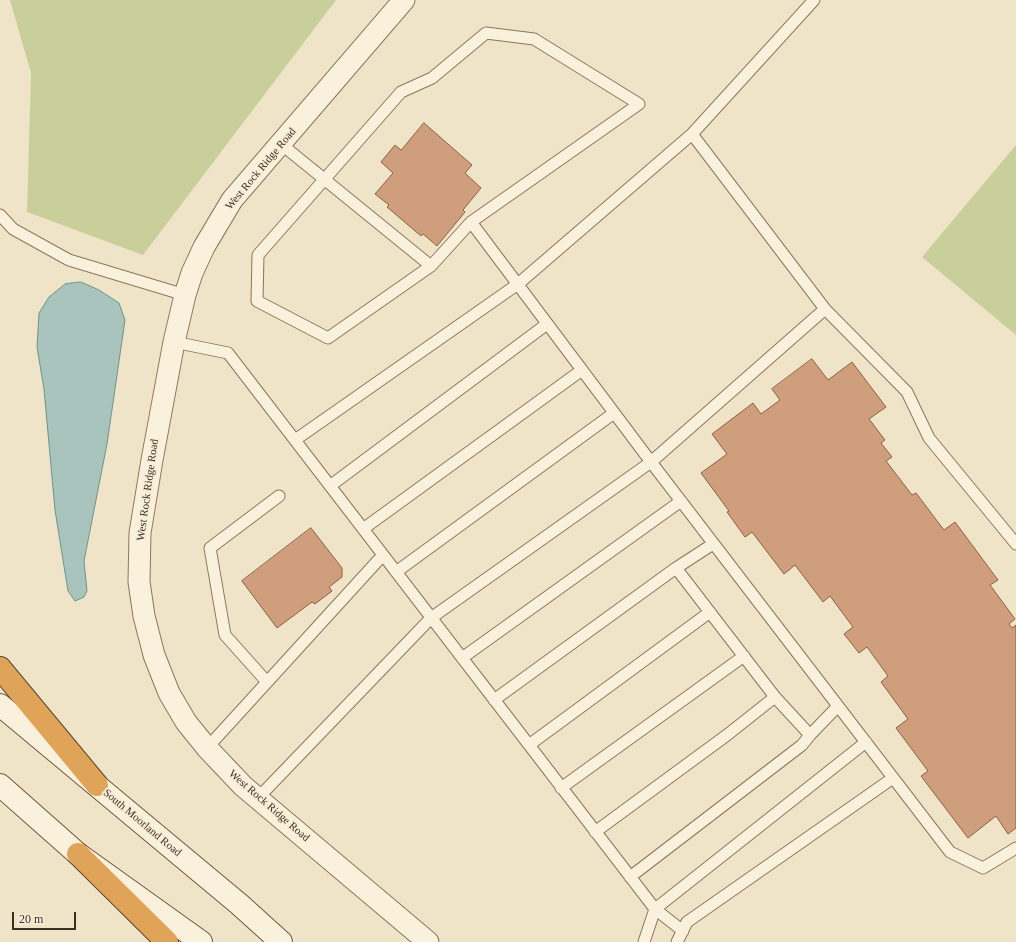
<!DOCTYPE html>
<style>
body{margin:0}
#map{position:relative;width:1016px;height:942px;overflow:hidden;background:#f0e4c8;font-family:"Times New Roman",serif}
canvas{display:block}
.scale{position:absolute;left:12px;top:912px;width:64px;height:18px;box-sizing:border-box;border:2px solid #3d2e20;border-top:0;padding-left:5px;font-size:12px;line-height:14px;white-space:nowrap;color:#3d2e20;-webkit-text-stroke:3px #f7eed8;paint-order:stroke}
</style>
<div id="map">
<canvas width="1016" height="942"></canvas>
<div class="scale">20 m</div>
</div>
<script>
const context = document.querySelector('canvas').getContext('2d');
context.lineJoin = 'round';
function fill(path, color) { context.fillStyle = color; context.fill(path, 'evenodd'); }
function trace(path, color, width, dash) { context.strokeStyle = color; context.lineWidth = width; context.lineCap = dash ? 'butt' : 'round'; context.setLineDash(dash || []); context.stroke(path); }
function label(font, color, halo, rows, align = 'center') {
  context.font = font + ' "Times New Roman",serif'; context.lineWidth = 4; context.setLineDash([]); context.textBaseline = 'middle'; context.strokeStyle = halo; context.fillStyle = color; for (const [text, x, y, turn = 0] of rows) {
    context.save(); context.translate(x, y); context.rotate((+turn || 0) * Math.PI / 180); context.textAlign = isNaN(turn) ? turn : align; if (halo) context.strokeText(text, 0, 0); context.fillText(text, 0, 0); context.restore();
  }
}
fill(new Path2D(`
 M10 0H336L143 255 27 212 31 73Z
 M1016 145V335L922 257Z`), '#c9cf9b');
const water = new Path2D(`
 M81 282 99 290 119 303 125 320 107 444 84 561 87 591 84 597 75 601 68 591 55 510 44 389 37 347 39 313 49 297 65 284Z`);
fill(water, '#a9c4bc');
trace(water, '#6f938a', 1);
const building = new Path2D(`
 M424 123 472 165 465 173 481 188 463 210 465 212 437 246 423 234 421 236 387 207 389 205 375 194 393 173 381 162 395 145 401 150Z
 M812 359 828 380 852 362 886 407 869 419 885 440 881 443 892 457 886 461 912 495 916 493 944 530 955 522 998 580 990 585 1015 619 1009 624 1012 628 1016 625V828L1008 834 996 816 968 838 921 776 928 771 896 728 908 719 881 682 888 676 867 647 859 653 844 634 853 627 830 596 823 602 795 565 784 574 752 532 745 537 727 512 729 511 701 473 727 454 712 434 753 403 761 414 780 400 772 389Z
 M311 528 342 568V577L329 587 332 591 315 604 312 602 277 628 242 581Z`);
fill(building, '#cf9f7d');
trace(building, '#8d5f41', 1);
const lane = new Path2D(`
 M486 33 534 39 639 104 471 222 431 266 328 338 257 301 258 255 401 92 432 78Z
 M692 134 825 309 907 392 929 438 1016 544
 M281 144 431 266
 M0 215 13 229 69 260 185 295
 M471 222 651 462 950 852 983 868 1016 848
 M174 342 228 353 655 909 683 931
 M295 440 518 284 692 134 814 0
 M330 486 547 324
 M363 529 582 370
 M713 544 676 568 775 697 810 735 838 706
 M396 572 614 413
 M462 658 681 501
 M267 682 225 635 210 548 279 496
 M494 700 676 568
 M529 745 710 612
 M207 748 383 555
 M561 788 744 656
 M258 798 431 618 651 462 825 309
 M595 832 727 735 775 697
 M630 877 802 745 810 735
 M644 942 655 909 866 742
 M677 942 687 922 893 778`);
const street = new Path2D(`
 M404 0 232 200 204 247 192 273 185 295 174 342 152 460 140 533 139 582 144 616 154 655 169 693 186 722 207 748 243 786 428 942`);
const secondary = new Path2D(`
 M0 705 239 904 281 942
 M0 785 78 854 201 942`);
const highway = new Path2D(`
 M0 668 97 785
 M78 854 167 942`);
trace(lane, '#8d765c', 13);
trace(street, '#8d765c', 23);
trace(secondary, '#6f573f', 24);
trace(highway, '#5b4430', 24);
trace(lane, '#faf1dc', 11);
trace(street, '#faf1dc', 21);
trace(secondary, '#faf1dc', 22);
trace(highway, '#e0a458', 22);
label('11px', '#3d2e20', '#f7eed8', [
 ["West Rock Ridge Road",261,169,-50],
 ["West Rock Ridge Road",148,490,-82],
 ["West Rock Ridge Road",269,806,41],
 ["South Moorland Road",142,823,40]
]);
</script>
